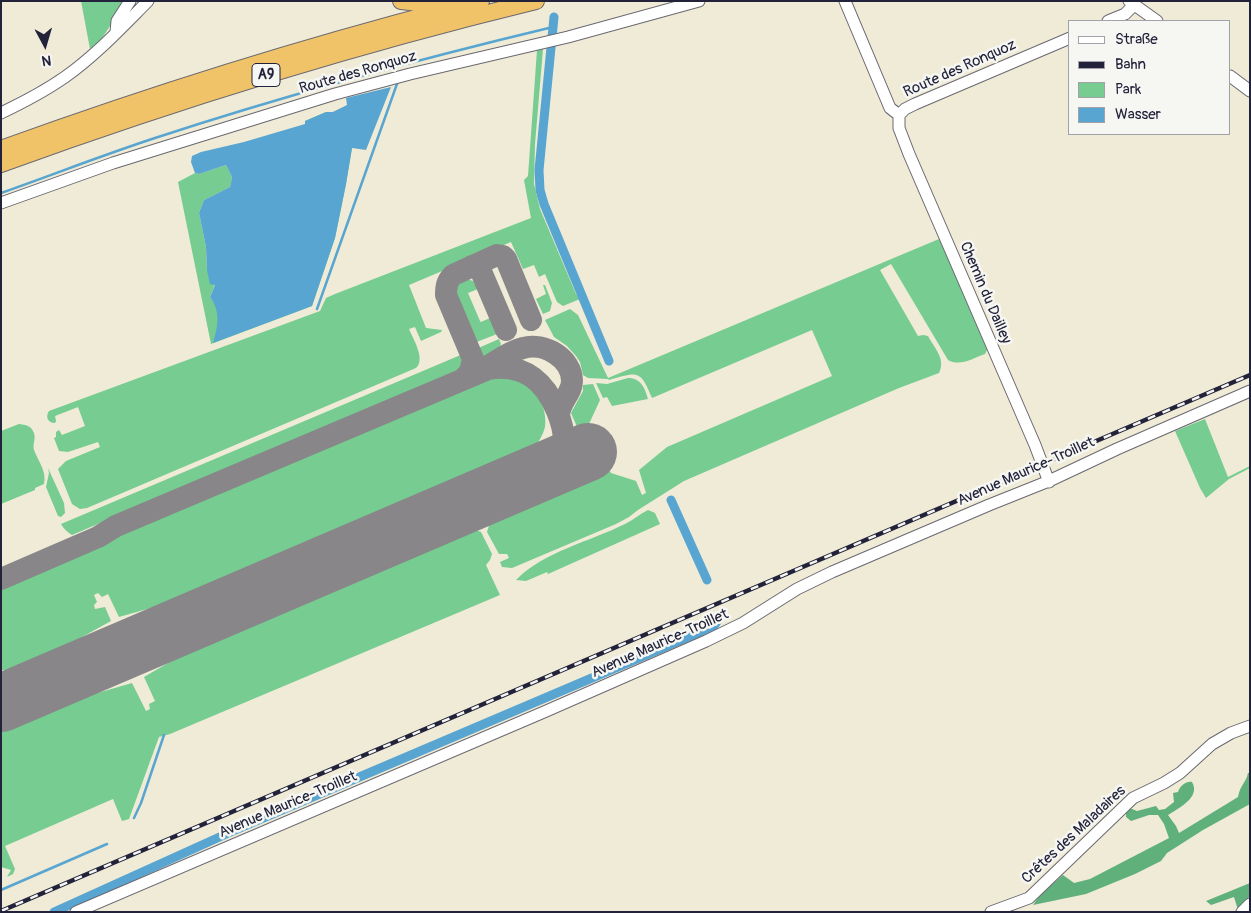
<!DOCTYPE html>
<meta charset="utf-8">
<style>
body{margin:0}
#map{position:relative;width:1251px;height:913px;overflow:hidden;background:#efebd6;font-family:Pangolin,sans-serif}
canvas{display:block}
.frame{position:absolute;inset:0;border:2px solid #22223b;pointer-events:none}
.legend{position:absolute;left:1068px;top:20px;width:162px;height:115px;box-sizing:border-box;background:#f6f6f2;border:1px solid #a1a1a9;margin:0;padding:6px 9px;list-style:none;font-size:15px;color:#22223b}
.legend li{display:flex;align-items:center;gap:10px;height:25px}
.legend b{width:25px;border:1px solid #a1a1a9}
.north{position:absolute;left:20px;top:20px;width:50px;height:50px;-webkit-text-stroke:4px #f6f6f2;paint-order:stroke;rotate:174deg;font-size:14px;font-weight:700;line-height:20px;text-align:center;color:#22223b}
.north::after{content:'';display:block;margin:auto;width:18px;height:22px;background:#22223b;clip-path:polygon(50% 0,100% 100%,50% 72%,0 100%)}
</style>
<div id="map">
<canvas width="1251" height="913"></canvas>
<div class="frame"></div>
<ul class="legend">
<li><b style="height:6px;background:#fff"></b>Straße</li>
<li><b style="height:6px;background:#22223b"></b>Bahn</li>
<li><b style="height:14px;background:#76cc91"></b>Park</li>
<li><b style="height:14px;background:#58a5d1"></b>Wasser</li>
</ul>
<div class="north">N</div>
</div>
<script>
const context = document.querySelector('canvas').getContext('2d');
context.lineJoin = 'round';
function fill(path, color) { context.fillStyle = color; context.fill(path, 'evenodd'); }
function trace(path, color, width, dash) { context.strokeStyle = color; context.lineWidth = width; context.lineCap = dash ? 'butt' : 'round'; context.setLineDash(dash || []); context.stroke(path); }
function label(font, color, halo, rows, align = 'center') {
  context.font = font + ' Pangolin,sans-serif'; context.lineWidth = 5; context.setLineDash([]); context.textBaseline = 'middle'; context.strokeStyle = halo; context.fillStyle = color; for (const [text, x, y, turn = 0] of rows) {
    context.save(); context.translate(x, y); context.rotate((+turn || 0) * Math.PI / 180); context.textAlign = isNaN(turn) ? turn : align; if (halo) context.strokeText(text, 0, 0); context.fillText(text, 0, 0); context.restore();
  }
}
fill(new Path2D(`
 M81 1H127L102 38 90 49Z
 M543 49 535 144 534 184 540 209 576 294 580 299 563 306 557 302 545 274 539 277 534 265 523 269 511 242 409 285 426 328 442 330 441 332 421 341 415 327 409 329C413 339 426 359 416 368L87 508 80 509 72 504 58 469 66 461 100 447 98 442 68 452 59 451 54 438 56 437V432L59 430 62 435 85 426 78 407 55 416 56 421 55 423C48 423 45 417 49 411L320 311 326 298 335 294 531 218 524 180 528 176 537 50Z
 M348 105 352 148 346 184 335 238 312 306 211 344 178 182 195 173 199 174 226 165 232 177 230 187 204 200 199 213 206 247 207 270 215 284 210 297 215 304 306 128 305 121 326 112H333Z
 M939 239 989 346 985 354C973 358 960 367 948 360L891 264 880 270 918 336 923 335 928 336C935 349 946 359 939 373L899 388 684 481 638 510 629 517 616 524 512 568 502 567 500 562 509 558 507 554H499L487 532 490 522 610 471 611 473 636 481 642 495 646 493 639 470 667 447 832 376 812 330 652 398C640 369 638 372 609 380L608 379 588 378 583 375 580 362 576 356 567 346 554 337 545 320 570 309 578 315 608 378Z
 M464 278 473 281 478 289 468 293 480 321 481 322 490 318 497 334 474 343 452 292 455 282Z
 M543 285H545L552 303 550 311 543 314 536 299 546 294Z
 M499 339 501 344 497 353C488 357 481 359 476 349Z
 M463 354 465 362 463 368 72 535C67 532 64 529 61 524Z
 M504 375C509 376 515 376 520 378 536 386 548 409 545 427 543 435 539 441 534 448L172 602 119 617 108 594 102 597 98 593 94 595 97 602 94 605 95 609 105 607 111 621 55 652 12 670H1V586L488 378Z
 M628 378C641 378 645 388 648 399L612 406 607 397 603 398 596 383 607 384Z
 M593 384 600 400 589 424 578 429 571 413 583 391V385Z
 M1205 419 1228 477 1250 466V468L1229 479 1206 498 1200 488 1175 431Z
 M19 424C25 425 30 425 33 431 37 438 32 444 34 450 38 461 47 471 44 484L35 488V490L1 504V431Z
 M48 468 64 503 65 513 61 517 58 516 46 487 49 473Z
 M648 510 655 513 660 524 548 574 547 572 526 581 516 580C543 552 591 541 625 524 633 520 640 514 648 510Z
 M476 530 481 532 492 554 490 560 486 565 500 595 170 734 159 737 129 819 122 821 113 799 5 846 15 869 13 874 7 877 11 870 1 867V731L73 700 132 683 146 711 150 709 149 704 155 701 144 677 192 649 464 533Z`), '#76cc91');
fill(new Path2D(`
 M1248 773H1250V804L1203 830 1167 853 1161 861 1135 874 1086 894 1033 905 1041 894 1063 875 1074 883 1090 879 1169 838 1164 824 1158 815H1149L1131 821 1126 817V809H1132L1137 811 1156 806 1159 810 1165 809 1174 802 1173 793 1178 792C1180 786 1186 781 1192 782 1201 797 1179 808 1168 815L1176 826 1179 833 1238 797C1240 785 1246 783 1248 773Z
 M1250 883V896L1238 910 1234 897 1211 905 1206 901Z`), '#60b07b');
fill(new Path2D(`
 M391 87 366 150 352 148 346 184 335 238 312 306 213 343C218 326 221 312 210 297L215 285 210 284 207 270 206 247 199 213 204 200 230 187 232 177 226 165 199 174 195 173 191 162 192 156 201 152 244 142 305 124V121L326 112H333L347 105 346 98Z`), '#58a5d1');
trace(new Path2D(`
 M1 193C52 175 103 155 155 138 286 95 419 59 553 27
 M317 309 398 81
 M134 818 141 803 164 735
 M1 890 107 844`), '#58a5d1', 2.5);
trace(new Path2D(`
 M554 17 539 170 540 190 544 204 609 361
 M671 500 707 580
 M54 912 235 830 714 626 719 619`), '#58a5d1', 9);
trace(new Path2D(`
 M472 266 480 269 506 330
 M485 368C497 361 510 351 523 348 544 342 572 358 572 381 572 394 559 402 559 416
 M464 378 470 372 473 359 446 295C446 286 447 281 453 275L497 255 503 256 506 259 531 320
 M1 579 98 537 116 526 488 369C523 363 544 380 557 411 568 438 568 458 540 473
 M1 687 14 692 31 690`), '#888688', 22);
trace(new Path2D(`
 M1 703 588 452`), '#888688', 58);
const minor = new Path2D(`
 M845 1 890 108 899 115
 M1129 1 1157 21
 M1108 21 1125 14 1134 5
 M116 32 117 21 130 1
 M1230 76 1250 91
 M1 113C24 102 45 91 65 77 96 55 122 27 148 1
 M899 115V128L909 154 1035 445 1049 482
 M899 115 905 109 915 104 1070 38
 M1 203 113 163 335 94 410 74 568 37 699 1
 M76 912 544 712 706 641 743 623 797 589 832 572 989 505 1049 481 1117 449 1250 391
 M991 912 1029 898 1133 798 1164 783 1180 773 1212 744 1231 733 1250 726
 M1242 912 1250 904`);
const highway = new Path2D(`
 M401 1 429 4 448 2
 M1 149C158 92 319 42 481 1
 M1 164C177 100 355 45 536 1`);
trace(minor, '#6a6871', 13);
trace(highway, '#6a6871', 18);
trace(minor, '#fff', 11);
trace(highway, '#f0c369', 16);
const rail = new Path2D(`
 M1 911 1250 375`);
trace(rail, '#22223b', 4.5);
trace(rail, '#f6f6f2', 2.5, [8]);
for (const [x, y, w] of [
 [266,75,28]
]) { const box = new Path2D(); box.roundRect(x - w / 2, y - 11.5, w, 23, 4); context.fillStyle = '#f6f6f2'; context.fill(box); trace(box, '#22223b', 1); }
label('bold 14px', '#22223b', null, [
 ["A9",266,75]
]);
label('15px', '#22223b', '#f6f6f2', [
 ["Route des Ronquoz",960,69,-24],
 ["Route des Ronquoz",358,73,-16],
 ["Chemin du Dailley",985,293,67],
 ["Avenue Maurice-Troillet",1026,472,-24],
 ["Avenue Maurice-Troillet",660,644,-24],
 ["Avenue Maurice-Troillet",288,805,-23],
 ["Crêtes des Maladaires",1074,835,-43]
]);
</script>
